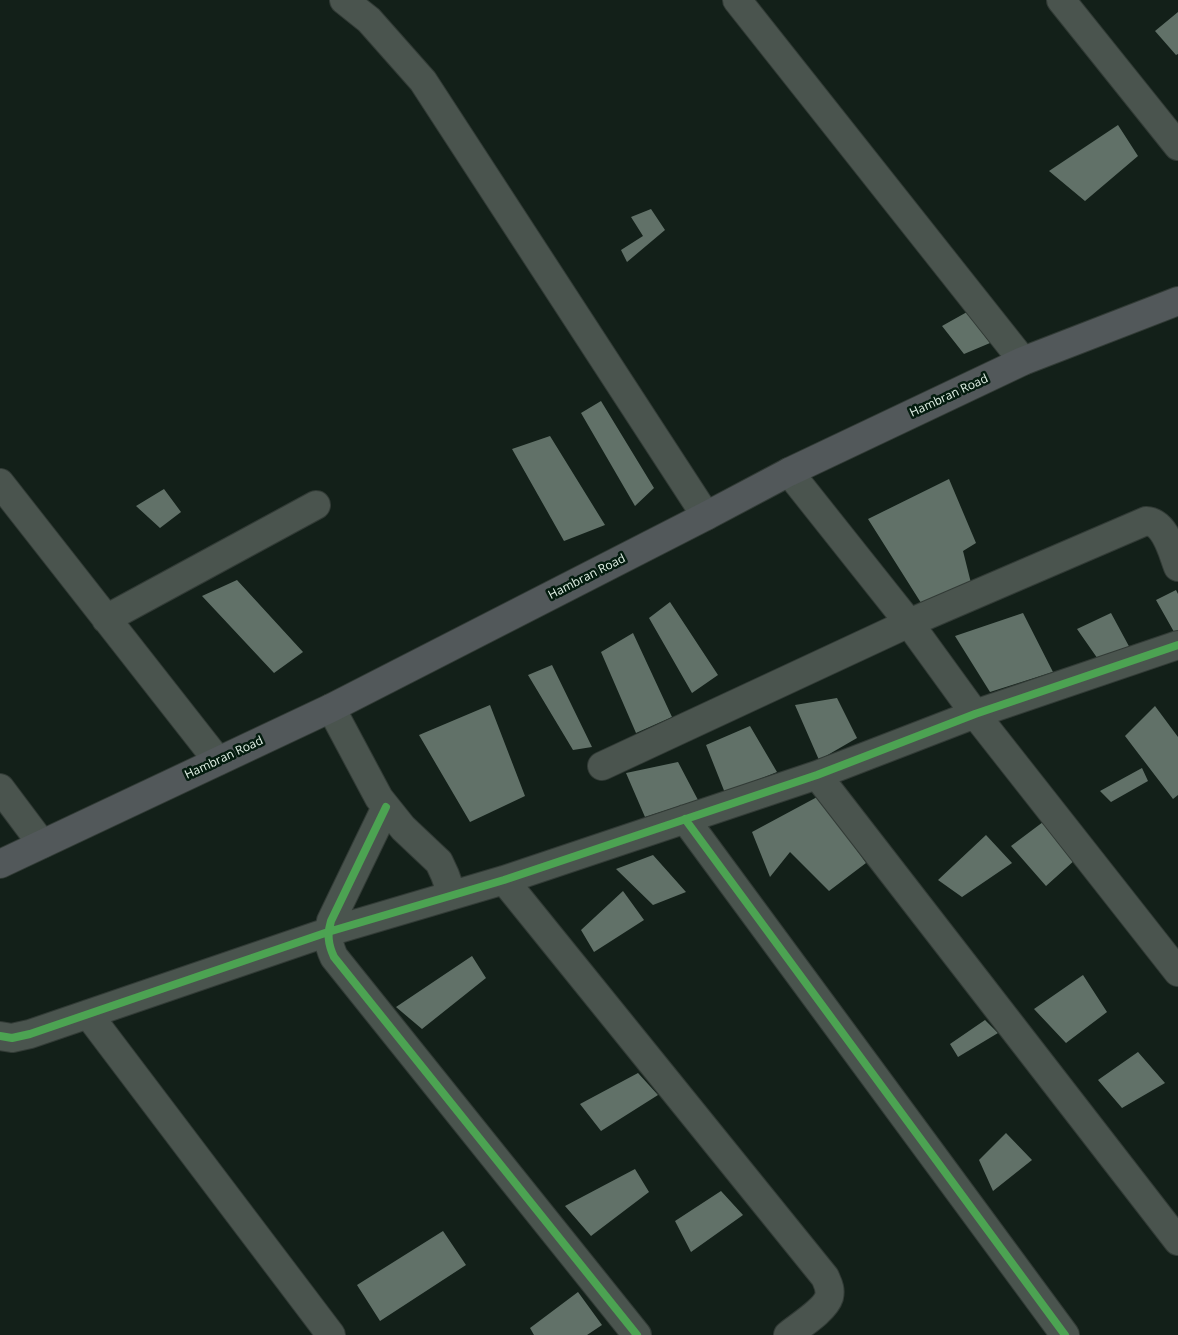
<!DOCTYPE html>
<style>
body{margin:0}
canvas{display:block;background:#132019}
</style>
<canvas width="1178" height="1335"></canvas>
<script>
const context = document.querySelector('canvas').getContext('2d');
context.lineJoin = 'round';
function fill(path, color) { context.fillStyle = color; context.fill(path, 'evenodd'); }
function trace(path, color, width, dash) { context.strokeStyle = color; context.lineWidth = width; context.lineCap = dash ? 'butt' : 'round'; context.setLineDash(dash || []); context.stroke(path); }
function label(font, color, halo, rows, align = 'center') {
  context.font = font + ' "Open Sans",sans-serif'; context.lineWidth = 5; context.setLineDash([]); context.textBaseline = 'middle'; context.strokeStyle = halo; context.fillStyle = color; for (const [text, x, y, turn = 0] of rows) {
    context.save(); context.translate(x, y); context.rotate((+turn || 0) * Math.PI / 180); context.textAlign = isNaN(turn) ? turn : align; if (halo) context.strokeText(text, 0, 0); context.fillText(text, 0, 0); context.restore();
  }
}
fill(new Path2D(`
 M1178 12V54L1176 55 1155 31Z
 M1118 125 1138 156 1085 201 1049 171Z
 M651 209 665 230 627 262 621 250 643 236 631 217Z
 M967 312 990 343 964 354 942 326Z
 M601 401 654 488 635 506 581 413Z
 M550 436 605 525 564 541 512 449Z
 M949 479 976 543 963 551 971 583 923 606 868 519Z
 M164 489 181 512 160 528 136 506Z
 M237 580 303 652 274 673 202 596Z
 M1176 590 1178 594V639L1156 600Z
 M670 602 718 675 692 693 649 618Z
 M1023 613 1053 672 990 692 955 636Z
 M1111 613 1131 650 1100 662 1077 629Z
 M633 633 672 717 636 733 601 652Z
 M552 665 592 747 573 750 528 675Z
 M837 698 857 738 819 760 795 705Z
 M490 705 525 796 470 822 419 735Z
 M1155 706 1178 737V795L1173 799 1125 736Z
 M750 726 777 772 725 793 706 745Z
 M678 762 698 800 645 817 626 773Z
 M1142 768 1148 781 1111 802 1100 791Z
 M819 796 866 863 829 891 790 852 770 877 752 832Z
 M1043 822 1076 859 1046 886 1011 846Z
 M986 835 1012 863 962 897 938 880Z
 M653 855 686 892 653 905 616 869Z
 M623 891 644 920 594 952 581 930Z
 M472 956 486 978 422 1029 396 1007Z
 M1083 975 1107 1012 1066 1043 1034 1009Z
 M985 1020 998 1033 958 1057 950 1044Z
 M1138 1052 1165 1083 1122 1108 1098 1080Z
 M638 1073 658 1095 601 1131 580 1104Z
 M1006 1133 1032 1160 993 1191 979 1160Z
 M635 1169 649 1192 591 1236 565 1206Z
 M721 1191 743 1215 691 1252 675 1221Z
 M443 1231 466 1265 380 1321 357 1285Z
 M578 1292 602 1325 587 1335H534L530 1328Z`), '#617168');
const minor = new Path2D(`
 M344 0 369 20 423 81 706 516
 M737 0 1023 361
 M1061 0 1178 146
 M789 472 909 623 975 714 1178 972
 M0 483 218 761
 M106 619 316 505
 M331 708 379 798 403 828 439 862 445 875 452 895
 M602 766 909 623 1146 521C1166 522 1172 552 1178 567
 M817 775 1178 1241
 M0 788 42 844
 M386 807 331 921C327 934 328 944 334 957L637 1335
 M685 819 1065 1335
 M504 880 825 1277C828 1284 831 1289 829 1297 825 1310 799 1326 788 1335
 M88 1014 331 1335
 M0 1036 12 1038 30 1034 328 932 504 880 817 775 975 714 1178 645`);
const major = new Path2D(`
 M0 864 331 708 706 516 789 472 1023 361 1178 301`);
trace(minor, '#323b36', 30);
trace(major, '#323b36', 30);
trace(minor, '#4a544e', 28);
trace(major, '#52585a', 28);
trace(new Path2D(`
 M386 807 331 921C327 934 328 944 334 957L637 1335
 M685 819 1065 1335
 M0 1036 12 1038 30 1034 328 932 504 880 817 775 975 714 1178 645`), '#4ca352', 8);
label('12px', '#e4f3e9', '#041c0f', [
 ["Hambran Road",949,396,-25],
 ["Hambran Road",587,577,-27],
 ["Hambran Road",224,758,-25]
]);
</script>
